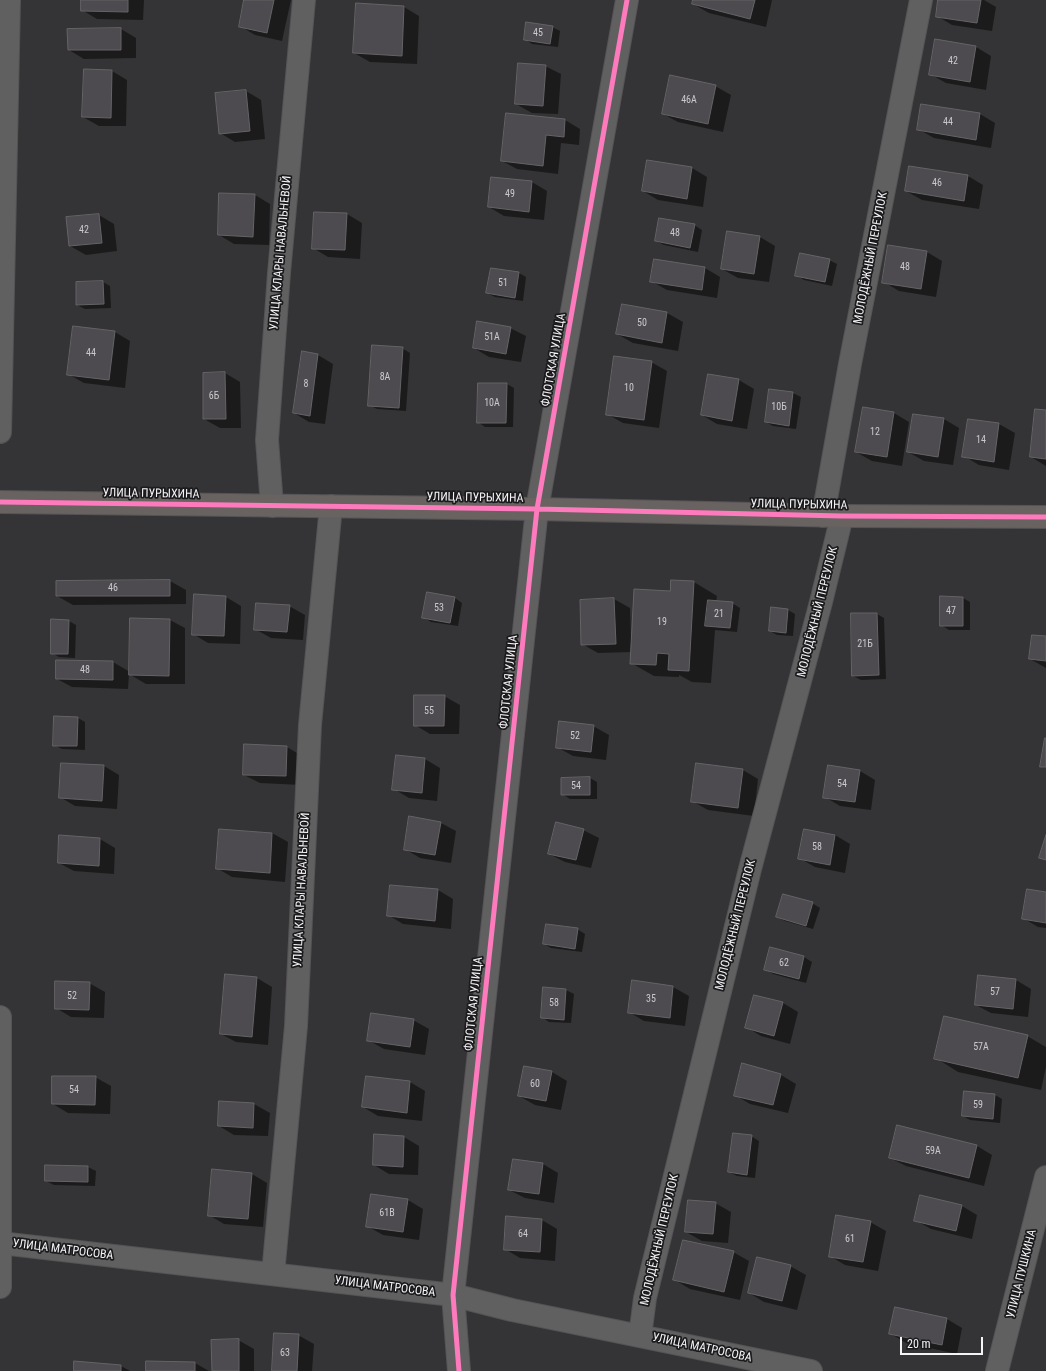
<!DOCTYPE html>
<meta charset="utf-8">
<style>
body{margin:0}
#map{position:relative;width:1046px;height:1371px;overflow:hidden;background:#343335;font-family:"Roboto Condensed",sans-serif}
canvas{display:block}
.scale{position:absolute;left:900px;top:1337px;width:83px;height:18px;box-sizing:border-box;border:2px solid #f5f3f6;border-top:0;padding-left:5px;font-size:12px;line-height:14px;white-space:nowrap;color:#f5f3f6;-webkit-text-stroke:3px #1b1a1c;paint-order:stroke}
</style>
<div id="map">
<canvas width="1046" height="1371"></canvas>
<div class="scale">20 m</div>
</div>
<script>
const context = document.querySelector('canvas').getContext('2d');
context.lineJoin = 'round';
function fill(path, color) { context.fillStyle = color; context.fill(path, 'evenodd'); }
function trace(path, color, width, dash) { context.strokeStyle = color; context.lineWidth = width; context.lineCap = dash ? 'butt' : 'round'; context.setLineDash(dash || []); context.stroke(path); }
function label(font, color, halo, rows, align = 'center') {
  context.font = font + ' "Roboto Condensed",sans-serif'; context.lineWidth = 3.5; context.setLineDash([]); context.textBaseline = 'middle'; context.strokeStyle = halo; context.fillStyle = color; for (const [text, x, y, turn = 0] of rows) {
    context.save(); context.translate(x, y); context.rotate((+turn || 0) * Math.PI / 180); context.textAlign = isNaN(turn) ? turn : align; if (halo) context.strokeText(text, 0, 0); context.fillText(text, 0, 0); context.restore();
  }
}
fill(new Path2D(`
 M82 0H144L143 20 97 19 82 10Z
 M245 0H291L282 41 255 35 240 26Z
 M694 0H772L766 27 709 13 693 4Z
 M939 0H984L996 7 992 31 952 25 937 16Z
 M357 4 404 7 419 16 417 64 370 62 354 53Z
 M552 27 560 31 558 47 532 44 525 39Z
 M121 29 136 38V58L84 59 69 50Z
 M976 47 991 56 986 90 946 83 930 74Z
 M545 66 561 74 558 114 532 113 516 104Z
 M112 71 127 80 126 126H99L83 117Z
 M715 86 731 95 723 132 678 122 663 114Z
 M246 91 261 100 265 139 235 142 220 133Z
 M507 114 565 120 580 129 579 145 561 143 558 174 517 169 502 161Z
 M980 114 995 123 991 148 934 138 918 129Z
 M648 161 692 168 707 177 703 207 658 200 643 191Z
 M910 167 968 176 983 185 979 209 922 200 906 191Z
 M532 182 547 191 544 220 504 216 489 207Z
 M220 194 255 195 270 204 269 245 234 244 219 235Z
 M347 214 362 223 360 259 328 257 313 248Z
 M99 215 114 224 117 251 86 255 70 246Z
 M694 225 702 230 698 252 664 245 656 241Z
 M760 237 775 246 769 282 738 278 722 269Z
 M889 246 927 252 942 261 936 297 899 291 884 282Z
 M655 260 705 268 720 277 717 298 667 290 651 281Z
 M829 260 837 264 832 286 804 280 796 275Z
 M519 273 526 277 523 301 495 297 487 293Z
 M103 282 110 286 111 308 85 309 77 305Z
 M622 305 667 313 683 322 678 351 633 343 617 334Z
 M510 328 526 336 521 362 489 357 474 348Z
 M115 332 130 341 125 388 84 383 68 374Z
 M402 348 410 353 406 411 377 409 369 405Z
 M302 353 318 355 333 364 325 424 309 422 294 413Z
 M651 362 667 371 659 428 623 423 607 414Z
 M225 373 240 382 241 428H220L204 419Z
 M709 375 739 380 754 389 747 429 717 424 702 415Z
 M507 384 514 388 513 427H485L478 422Z
 M770 390 793 393 801 397 796 429 773 426 766 422Z
 M1046 411V466L1031 457Z
 M894 413 909 422 902 466 872 461 856 452Z
 M944 419 959 428 953 465 924 461 908 452Z
 M969 420 999 424 1015 433 1009 470 979 465 964 456Z
 M170 581 186 590V604L73 605 57 596V582Z
 M694 582 717 596 716 602 732 603 740 608 737 632 715 630 711 683 692 682 679 675V677L654 676 631 663 632 652 598 653 582 644 581 601 614 599 630 608 631 638H632L671 592Z
 M226 597 241 606 240 644 208 643 193 634Z
 M455 598 462 603 458 626 431 622 423 617Z
 M963 598 970 602V630H949L941 625Z
 M289 606 305 615 303 640 271 638 255 629Z
 M788 610 795 614 793 636 777 635 770 631Z
 M877 614 884 618 886 679 861 680 853 676Z
 M170 620 185 628V684H146L129 674 128 689 72 687 57 679V661L113 662 130 672Z
 M69 621 76 625 75 658 59 657 52 653Z
 M1046 637V668L1030 659Z
 M444 696 460 705 459 734H430L415 725Z
 M78 718 85 722V750L62 749 54 745Z
 M593 726 609 735 606 760 573 756 557 747Z
 M287 747 302 756 301 785 260 783 244 775Z
 M397 756 425 759 440 768 437 801 409 798 394 789Z
 M697 764 743 770 758 779 754 816 708 810 692 801Z
 M104 766 119 775 117 809 75 806 60 797Z
 M860 771 875 780 871 810 840 806 825 797Z
 M590 778 597 782V799H570L562 794Z
 M441 823 456 831 451 863 420 858 405 849Z
 M220 830 272 833 288 842 285 882 232 877 217 868Z
 M583 830 599 838 591 868 565 862 549 854Z
 M804 830 835 835 850 844 845 873 815 867 799 858Z
 M100 839 115 848 114 874 74 871 59 863Z
 M391 886 438 890 453 899 451 929 403 924 388 915Z
 M1046 893V928L1038 927 1023 918Z
 M812 903 820 908 813 929 785 921 777 917Z
 M577 929 585 934 582 952 551 948 544 944Z
 M770 948 804 957 812 962 806 983 773 974 765 969Z
 M226 976 257 978 272 987 268 1045 236 1042 221 1034Z
 M1016 980 1031 989 1028 1017 991 1013 976 1005Z
 M633 981 673 987 689 996 685 1026 644 1021 629 1012Z
 M89 983 105 992 104 1018 71 1017 56 1008Z
 M544 988 566 990 574 994 571 1023 549 1022 542 1017Z
 M755 996 783 1003 798 1012 790 1044 761 1036 746 1027Z
 M413 1020 429 1029 425 1055 384 1049 368 1040Z
 M1027 1036 1046 1047V1067L1041 1090 958 1072 936 1058Z
 M552 1072 567 1081 561 1110 535 1105 519 1096Z
 M781 1075 796 1084 788 1113 750 1104 735 1095Z
 M95 1077 111 1086 110 1114 68 1113 53 1104Z
 M367 1077 410 1082 425 1091 422 1121 378 1116 363 1107Z
 M965 1092 995 1095 1002 1099 1000 1123 970 1120 963 1116Z
 M220 1102 254 1104 270 1113 268 1136 234 1135 219 1126Z
 M898 1126 977 1146 992 1155 984 1186 906 1166 890 1158Z
 M751 1136 759 1141 755 1178 737 1176 729 1172Z
 M404 1137 419 1146 418 1175 389 1174 374 1165Z
 M513 1160 543 1164 558 1173 554 1203 525 1198 509 1190Z
 M46 1166 88 1167 96 1171 95 1186 54 1185 46 1181Z
 M252 1174 267 1183 263 1227 224 1224 209 1215Z
 M408 1200 423 1209 419 1240 383 1235 367 1226Z
 M715 1203 731 1212 728 1243 702 1241 686 1232Z
 M962 1206 977 1215 972 1239 931 1229 915 1220Z
 M507 1217 542 1220 557 1229 555 1261 520 1258 505 1249Z
 M870 1222 886 1231 878 1271 845 1265 830 1256Z
 M733 1252 749 1261 740 1300 690 1289 675 1280Z
 M790 1266 806 1275 797 1310 764 1302 749 1293Z
 M947 1319 962 1328 957 1354 906 1343 891 1334Z
 M298 1335 314 1344 312 1371H273Z
 M238 1340 254 1349V1371H213Z
 M195 1363 209 1371H147Z
 M121 1366 130 1371H75Z`), '#0007');
const building = new Path2D(`
 M81 0H128V12L81 11Z
 M244 0H274L267 33 239 27Z
 M693 0H755L750 19 692 4Z
 M938 0H981L977 23 936 17Z
 M356 3 404 6 402 56 353 53Z
 M526 22 553 26 550 44 524 40Z
 M121 28V50H68L67 29Z
 M935 39 976 46 970 82 929 75Z
 M518 63 546 65 543 106 515 104Z
 M84 69 112 70 111 118 82 117Z
 M670 75 716 85 708 124 662 114Z
 M246 90 250 131 219 134 215 93Z
 M921 104 980 113 976 140 917 130Z
 M506 113 565 119 564 137 546 135 543 166 501 161Z
 M647 160 692 167 687 199 642 191Z
 M909 166 968 175 964 201 905 191Z
 M491 177 532 181 529 212 488 207Z
 M219 193 255 194 253 237 218 235Z
 M314 212 347 213 345 250 312 249Z
 M99 214 102 243 69 246 66 217Z
 M659 218 695 224 690 248 655 241Z
 M727 231 760 236 754 274 721 269Z
 M888 245 927 251 921 289 882 283Z
 M800 253 830 259 825 282 795 276Z
 M654 259 705 267 702 290 650 282Z
 M491 268 519 272 515 298 486 293Z
 M103 281 104 304 76 305V282Z
 M622 304 667 312 662 343 616 334Z
 M477 321 511 327 506 354 473 348Z
 M73 326 115 331 109 380 67 375Z
 M372 345 403 347 399 408 368 406Z
 M302 351 318 354 310 416 293 413Z
 M614 356 652 361 644 420 606 415Z
 M225 372 226 419H203V373Z
 M708 374 739 379 732 421 701 415Z
 M478 383H507L506 423H477Z
 M769 389 793 392 789 426 765 422Z
 M863 407 894 412 887 457 855 452Z
 M1035 409 1046 410V459L1030 457Z
 M913 414 944 418 938 457 907 452Z
 M968 419 999 423 994 462 962 457Z
 M170 580V596H56V581Z
 M671 580 694 581 689 671 668 670 669 654 657 653 656 665 630 664 634 589 670 591Z
 M427 592 455 597 450 623 422 618Z
 M194 594 226 596 224 636 192 635Z
 M940 596 963 597V626H940Z
 M614 598 616 644 581 645 580 600Z
 M708 600 733 602 730 628 705 626Z
 M256 603 290 605 287 632 254 630Z
 M771 607 788 609 786 633 769 631Z
 M851 613H877L879 675 852 676Z
 M130 618 170 619 169 676 129 675Z
 M51 619 69 620 68 654H51Z
 M1032 635 1046 636V661L1029 659Z
 M56 660 113 661V680L56 679Z
 M414 695H445L444 726H414Z
 M54 716 78 717 77 746H53Z
 M559 721 594 725 591 752 556 748Z
 M1045 738H1046V767H1040Z
 M244 744 287 746 286 776 243 775Z
 M396 755 425 758 422 793 392 790Z
 M61 763 104 765 102 801 59 798Z
 M696 763 743 769 738 808 691 802Z
 M828 765 860 770 855 802 823 798Z
 M590 777V795H561V778Z
 M409 816 441 822 435 855 404 850Z
 M556 822 584 829 576 860 548 854Z
 M219 829 272 833 270 873 216 869Z
 M804 829 835 835 830 865 798 859Z
 M59 835 100 838 99 866 58 863Z
 M1046 835V860L1039 858Z
 M390 885 438 889 435 921 387 916Z
 M1027 889 1046 892V923L1022 919Z
 M783 894 813 902 806 926 776 917Z
 M546 924 578 928 575 949 543 944Z
 M770 947 804 956 799 979 764 970Z
 M225 974 257 977 252 1037 220 1034Z
 M978 975 1016 979 1013 1009 975 1005Z
 M632 980 673 986 670 1018 628 1013Z
 M55 981 90 982 89 1010 55 1009Z
 M543 987 566 989 564 1020 541 1018Z
 M754 995 783 1002 774 1036 745 1028Z
 M371 1013 414 1019 410 1047 367 1041Z
 M944 1016 1028 1035 1018 1078 934 1059Z
 M742 1063 781 1074 773 1105 734 1096Z
 M524 1066 552 1071 546 1101 518 1096Z
 M52 1076H96L95 1105 52 1104Z
 M366 1076 410 1081 407 1113 362 1107Z
 M964 1091 995 1094 993 1119 962 1116Z
 M219 1101 254 1103 253 1128 218 1126Z
 M897 1125 977 1145 969 1178 889 1158Z
 M733 1133 752 1135 747 1175 728 1172Z
 M374 1134 404 1136 403 1167 373 1165Z
 M513 1159 543 1163 539 1194 508 1190Z
 M45 1165 88 1166V1182L45 1181Z
 M212 1169 252 1173 248 1219 208 1216Z
 M371 1194 408 1199 403 1232 366 1227Z
 M920 1195 962 1205 956 1231 914 1221Z
 M688 1200 716 1202 713 1234 685 1232Z
 M836 1215 871 1221 863 1262 829 1257Z
 M506 1216 542 1219 540 1252 504 1250Z
 M683 1240 734 1251 724 1292 673 1280Z
 M757 1257 791 1265 782 1301 748 1293Z
 M895 1307 947 1318 942 1345 889 1334Z
 M274 1333 299 1334 297 1371H272Z
 M239 1339V1371H212L211 1340Z
 M74 1361 121 1365V1371H74Z
 M146 1361 195 1362V1371H146Z`);
fill(building, '#4e4b50');
trace(building, '#646365', 1);
const street = new Path2D(`
 M0 432 9 0
 M272 506 267 440 279 273 304 0
 M823 516 850 364 921 0
 M0 1017V1287
 M0 1243 453 1295 512 1310 811 1371
 M273 1274 296 1026 310 725 331 506
 M640 1336 645 1298 750 869 821 602 842 516
 M459 1371 453 1295 537 509 627 0
 M997 1371 1046 1177`);
const secondary = new Path2D(`
 M0 502 537 509 842 516 1046 517`);
trace(street, '#545255', 24);
trace(secondary, '#545255', 24);
trace(street, '#616061', 22);
trace(secondary, '#686260', 22);
trace(new Path2D(`
 M0 502 537 509 842 516 1046 517
 M459 1371 453 1295 537 509 627 0`), '#fd7abc', 5);
label('10px', '#cbc9cc', null, [
 ["45",538,33],
 ["42",953,61],
 ["46А",689,100],
 ["44",948,122],
 ["46",937,183],
 ["49",510,194],
 ["42",84,230],
 ["48",675,233],
 ["48",905,267],
 ["51",503,283],
 ["50",642,323],
 ["51А",492,337],
 ["44",91,353],
 ["8А",385,377],
 ["8",306,384],
 ["10",629,388],
 ["6Б",214,396],
 ["10А",492,403],
 ["10Б",779,407],
 ["12",875,432],
 ["14",981,440],
 ["46",113,588],
 ["53",439,608],
 ["47",951,611],
 ["21",719,614],
 ["19",662,622],
 ["21Б",865,644],
 ["48",85,670],
 ["55",429,711],
 ["52",575,736],
 ["54",842,784],
 ["54",576,786],
 ["58",817,847],
 ["62",784,963],
 ["57",995,992],
 ["52",72,996],
 ["35",651,999],
 ["58",554,1003],
 ["57А",981,1047],
 ["60",535,1084],
 ["54",74,1090],
 ["59",978,1105],
 ["59А",933,1151],
 ["61В",387,1213],
 ["64",523,1234],
 ["61",850,1239],
 ["63",285,1353]
]);
label('12px', '#f5f3f6', '#1b1a1c', [
 ["УЛИЦА КЛАРЫ НАВАЛЬНЕВОЙ",281,253,-85],
 ["МОЛОДЁЖНЫЙ ПЕРЕУЛОК",871,258,-79],
 ["ФЛОТСКАЯ УЛИЦА",554,360,-80],
 ["УЛИЦА ПУРЫХИНА",151,494,1],
 ["УЛИЦА ПУРЫХИНА",475,498,1],
 ["УЛИЦА ПУРЫХИНА",799,505,1],
 ["МОЛОДЁЖНЫЙ ПЕРЕУЛОК",818,612,-76],
 ["ФЛОТСКАЯ УЛИЦА",509,682,-84],
 ["УЛИЦА КЛАРЫ НАВАЛЬНЕВОЙ",302,890,-87],
 ["МОЛОДЁЖНЫЙ ПЕРЕУЛОК",736,925,-76],
 ["ФЛОТСКАЯ УЛИЦА",474,1004,-84],
 ["МОЛОДЁЖНЫЙ ПЕРЕУЛОК",660,1240,-77],
 ["УЛИЦА МАТРОСОВА",63,1250,7],
 ["УЛИЦА ПУШКИНА",1022,1274,-76],
 ["УЛИЦА МАТРОСОВА",385,1287,7],
 ["УЛИЦА МАТРОСОВА",702,1348,12]
]);
</script>
